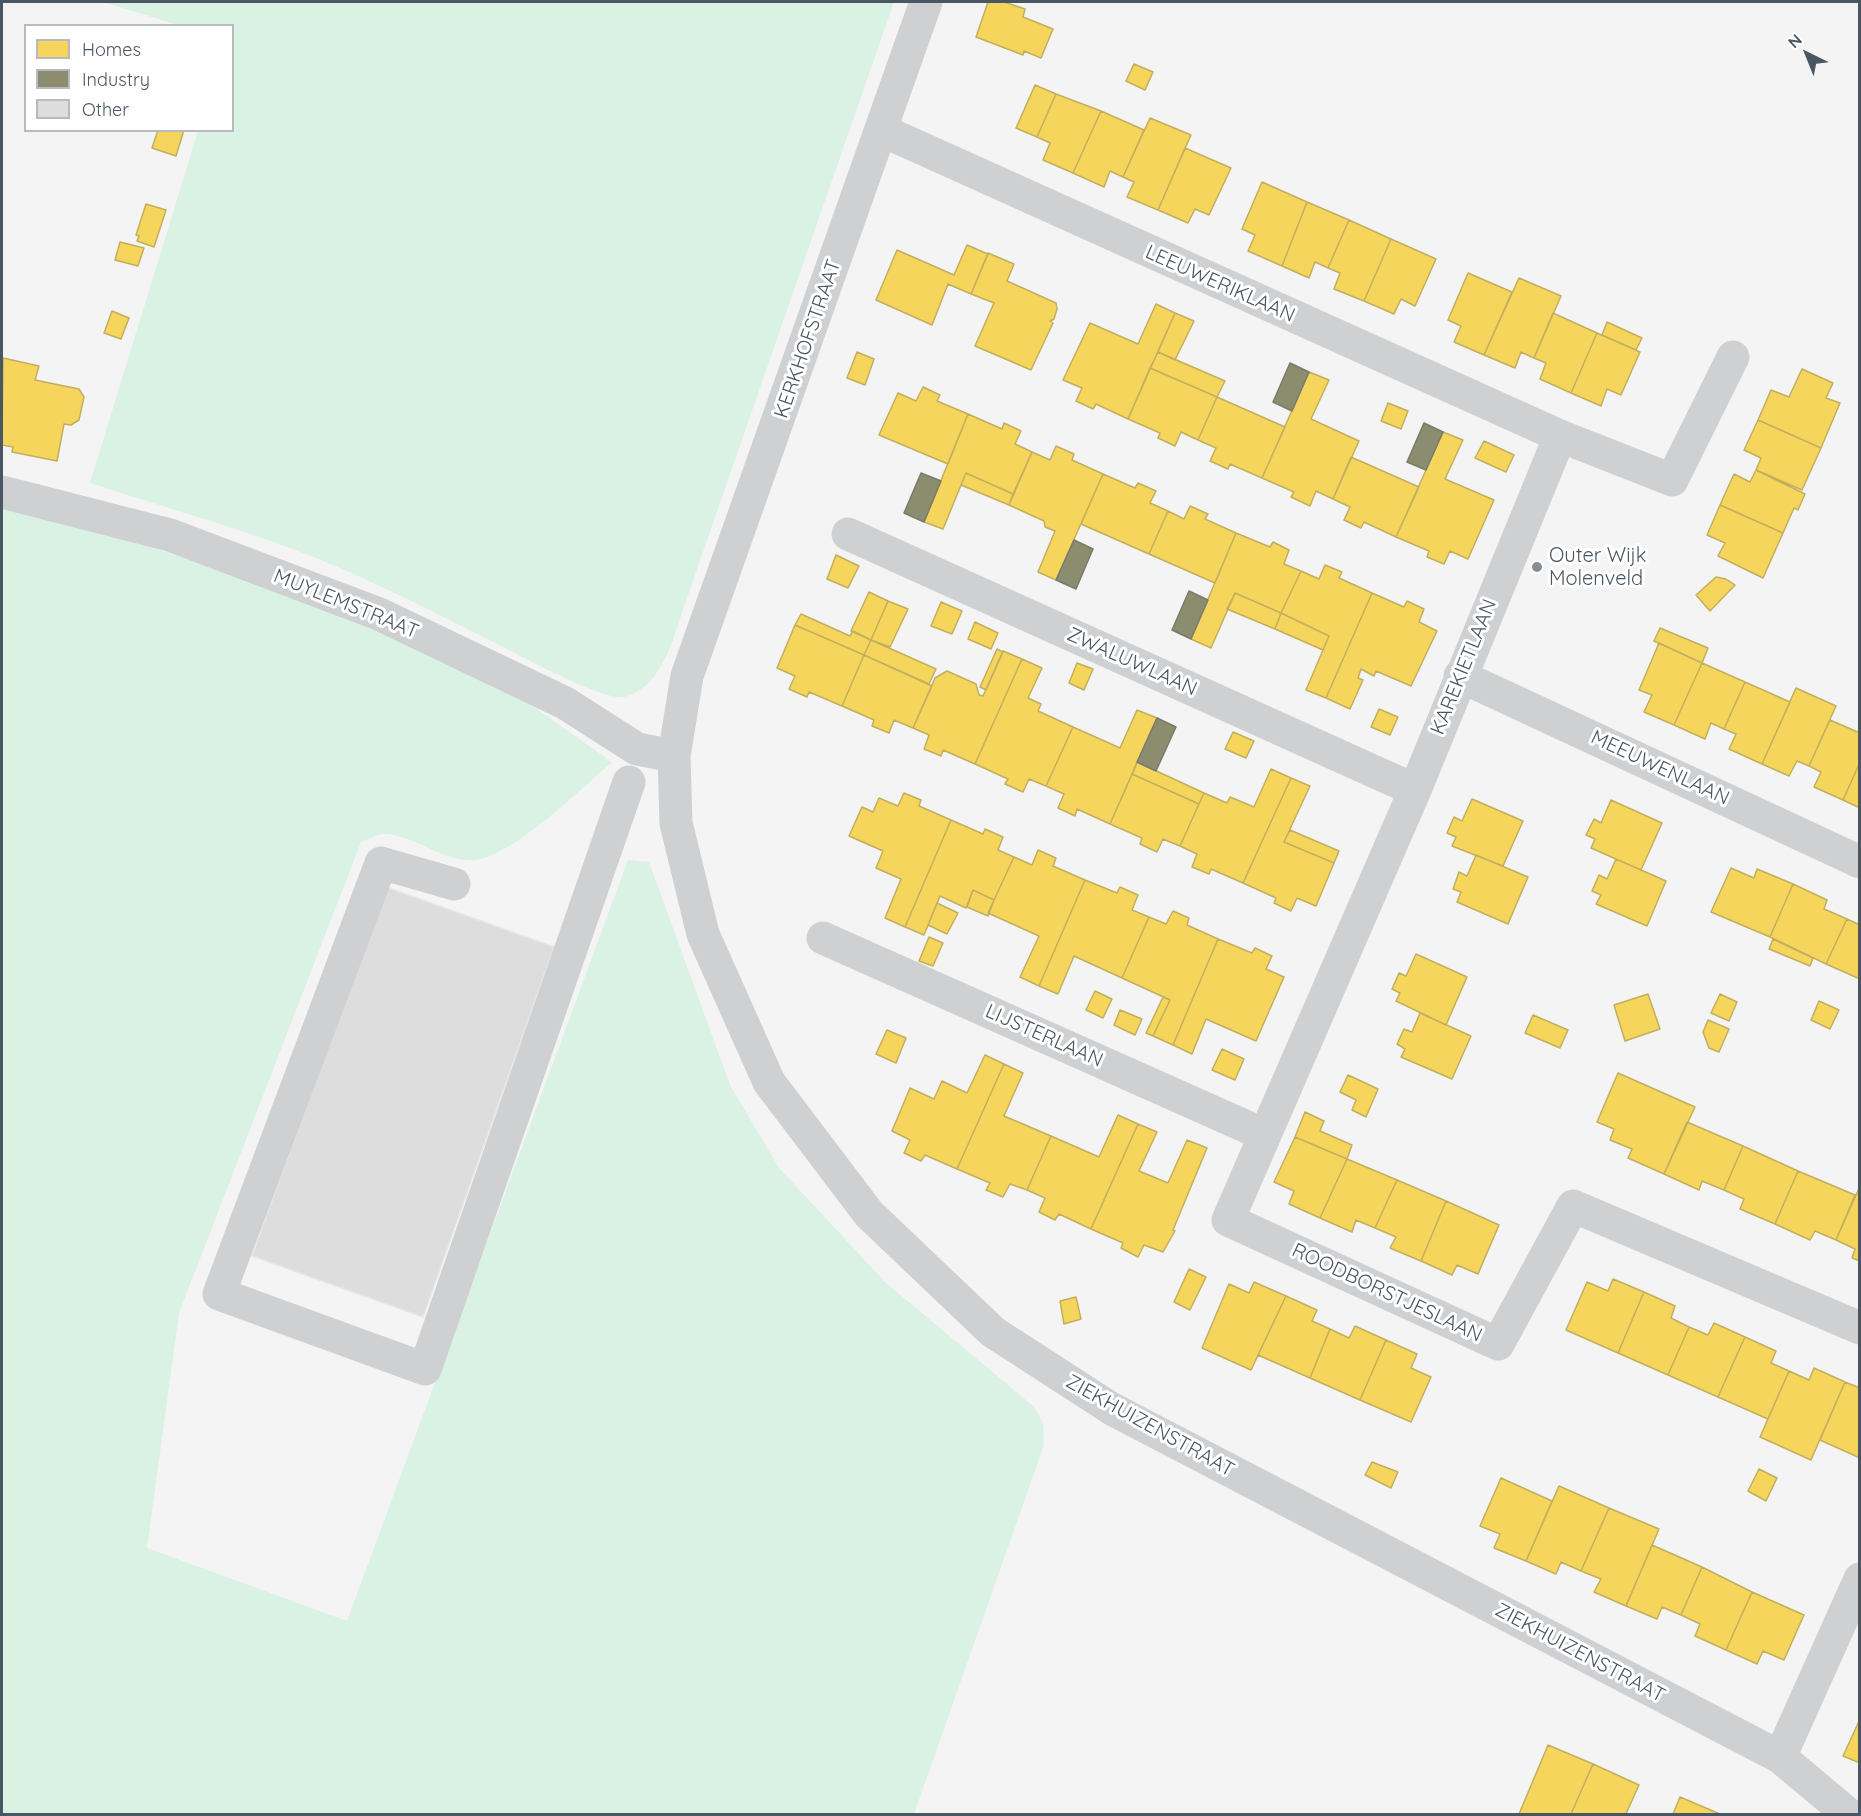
<!DOCTYPE html>
<style>
body{margin:0}
#map{position:relative;width:1861px;height:1816px;overflow:hidden;background:#f4f4f4;font-family:Quicksand,sans-serif}
canvas{display:block}
.frame{position:absolute;inset:0;border:3px solid #4a5661;pointer-events:none}
.legend{position:absolute;left:24px;top:24px;width:210px;height:108px;box-sizing:border-box;background:#fff;border:2px solid #b7bbc0;margin:0;padding:8px 10px;list-style:none;font-size:18px;color:#4a5661}
.legend li{display:flex;align-items:center;gap:12px;height:30px}
.legend b{width:30px;border:2px solid #b7bbc0}
.north{position:absolute;left:1777px;top:24px;width:60px;height:60px;-webkit-text-stroke:4px #fff;paint-order:stroke;rotate:317deg;font-size:16px;font-weight:700;line-height:24px;text-align:center;color:#4a5661}
.north::after{content:'';display:block;margin:auto;width:21px;height:27px;background:#4a5661;clip-path:polygon(50% 0,100% 100%,50% 72%,0 100%)}
</style>
<div id="map">
<canvas width="1861" height="1816"></canvas>
<div class="frame"></div>
<ul class="legend">
<li><b style="height:16px;background:#f6d55c"></b>Homes</li>
<li><b style="height:16px;background:#8c8c6e"></b>Industry</li>
<li><b style="height:16px;background:#ddddde"></b>Other</li>
</ul>
<div class="north">N</div>
</div>
<script>
const context = document.querySelector('canvas').getContext('2d');
context.lineJoin = 'round';
function fill(path, color) { context.fillStyle = color; context.fill(path, 'evenodd'); }
function trace(path, color, width, dash) { context.strokeStyle = color; context.lineWidth = width; context.lineCap = dash ? 'butt' : 'round'; context.setLineDash(dash || []); context.stroke(path); }
function label(font, color, halo, rows, align = 'center') {
  context.font = font + ' Quicksand,sans-serif'; context.lineWidth = 6; context.setLineDash([]); context.textBaseline = 'middle'; context.strokeStyle = halo; context.fillStyle = color; for (const [text, x, y, turn = 0] of rows) {
    context.save(); context.translate(x, y); context.rotate((+turn || 0) * Math.PI / 180); context.textAlign = isNaN(turn) ? turn : align; if (halo) context.strokeText(text, 0, 0); context.fillText(text, 0, 0); context.restore();
  }
}
fill(new Path2D(`
 M103 2H894L687 598C675 631 664 688 624 697 603 701 521 656 499 645 432 611 364 576 293 549 226 524 157 505 90 483L198 131 232 130V26L178 25Z
 M2 508 132 541 203 564 370 626 531 705 612 762C582 788 513 856 475 860 442 863 415 834 383 834 376 834 368 840 361 842L179 1313 147 1548 347 1621 628 860 649 862 730 1085 779 1168 886 1283 1033 1406 1043 1422 1044 1445 914 1814H2Z`), '#d9f2e3');
const homes = new Path2D(`
 M988 2H1004L1025 9 1023 17 1053 29 1041 58 1024 51 1023 55 976 37Z
 M1134 64 1153 72 1145 90 1126 81Z
 M1035 85 1056 94 1037 137 1016 128Z
 M1056 94 1101 111 1073 173 1043 160 1050 143 1037 137Z
 M1101 111 1144 130 1123 177 1110 171 1104 187 1073 173Z
 M1150 118 1191 135 1158 210 1127 197 1134 182 1123 177Z
 M158 130H184L176 156 152 148Z
 M1185 148 1231 168 1209 215 1195 209 1188 223 1158 210Z
 M1262 182 1307 202 1282 266 1248 251 1255 235 1242 229Z
 M1307 202 1349 220 1328 268 1315 262 1309 278 1282 266Z
 M146 204 166 210 154 247 137 241 139 236 136 235Z
 M1349 220 1391 239 1364 301 1334 289 1340 273 1328 268Z
 M1391 239 1436 259 1415 306 1401 299 1394 314 1364 301Z
 M120 242 144 248 138 266 115 260Z
 M967 245 988 254 971 294 948 284 932 325 876 300 897 250 954 275Z
 M988 253 1014 264 1007 281 1056 303 1057 309 1054 319 1050 321 1053 323 1031 370 975 346 994 303 971 294Z
 M1468 273 1512 292 1484 355 1454 342 1461 326 1448 320Z
 M1519 278 1561 296 1534 358 1521 352 1515 368 1484 355Z
 M1156 304 1175 313 1128 419 1096 404 1093 409 1076 401 1082 388 1063 380 1090 323 1138 344Z
 M112 311 129 318 121 339 104 333Z
 M1175 313 1194 321 1175 360 1158 352Z
 M1553 313 1597 333 1571 393 1540 379 1546 363 1534 358Z
 M1607 322 1642 338 1636 350 1602 335Z
 M1597 333 1640 352 1621 395 1607 389 1601 406 1571 393Z
 M857 352 874 359 865 385 847 378Z
 M1158 352 1225 381 1217 397 1150 368Z
 M3 358 39 366 35 380 79 389 84 397 79 420 71 425 64 424 57 461 12 452 13 447 2 445Z
 M1150 368 1217 397 1198 440 1181 432 1175 446 1158 438 1160 433 1128 419Z
 M1802 369 1833 383 1826 398 1840 403 1821 448 1758 420 1771 390 1789 397Z
 M1309 372 1329 380 1311 419 1359 441 1333 499 1316 491 1310 506 1291 497 1294 492 1262 478Z
 M923 387 940 395 937 401 968 414 948 464 879 435 898 393 916 401Z
 M1217 397 1285 427 1262 478 1230 464 1228 469 1210 461 1216 448 1198 440Z
 M1388 403 1408 411 1401 429 1381 421Z
 M968 414 1002 429 1004 423 1021 431 1015 444 1032 452 1013 494 966 473 943 529 924 522Z
 M1758 420 1821 448 1802 490 1756 470 1761 458 1744 450Z
 M1443 432 1463 440 1445 479 1494 500 1468 559 1450 551 1444 564 1427 557 1429 551 1396 537Z
 M1484 441 1514 455 1506 472 1475 458Z
 M1056 446 1074 454 1072 460 1103 474 1056 580 1038 572 1055 531 1045 527 1044 521 1009 505 1032 452 1050 460Z
 M1351 457 1419 487 1396 537 1364 522 1361 528 1344 520 1350 507 1333 499Z
 M1756 470 1805 494 1798 510 1794 508 1783 533 1720 505 1734 474 1750 482Z
 M966 473 1013 494 1009 505 961 485Z
 M1103 474 1135 488 1138 483 1156 491 1150 503 1168 511 1149 554 1081 524Z
 M1720 505 1783 533 1763 578 1718 556 1725 543 1707 535Z
 M1190 506 1208 514 1205 519 1236 533 1215 583 1149 554 1168 511 1184 519Z
 M1236 533 1270 547 1273 542 1289 550 1284 564 1301 571 1281 613 1235 593 1211 648 1191 639Z
 M836 555 859 566 848 588 827 579Z
 M1325 565 1342 572 1339 578 1372 593 1326 698 1306 690 1329 636 1281 613 1301 571 1319 579Z
 M1716 577 1726 579 1735 585 1710 611 1696 595Z
 M869 592 888 601 871 640 851 631Z
 M1235 593 1281 613 1275 629 1227 609Z
 M1372 593 1404 607 1407 601 1424 609 1419 622 1437 631 1411 686 1376 671 1374 676 1361 669 1358 678 1363 680 1350 709 1326 698Z
 M888 601 908 609 890 647 871 640Z
 M941 602 962 611 952 634 931 626Z
 M1281 613 1329 636 1323 650 1275 629Z
 M801 614 850 636 853 631 871 640 864 655 795 625Z
 M975 622 998 633 991 649 968 639Z
 M795 625 864 655 842 706 809 692 807 697 789 689 795 676 777 668Z
 M1660 628 1708 648 1702 663 1654 641Z
 M871 640 936 669 929 684 864 655Z
 M1659 643 1702 663 1674 725 1644 712 1652 695 1639 690Z
 M997 649 1003 652 986 690 980 687Z
 M1003 651 1022 659 975 764 943 750 941 756 924 749 929 735 913 728 935 678 947 671 976 684 979 695 983 696Z
 M864 655 932 686 913 728 894 720 889 733 872 726 874 720 842 706Z
 M1022 659 1042 668 1028 698 1041 704 1038 711 1073 727 1046 786 1029 779 1023 792 1005 784 1008 779 975 764Z
 M1077 663 1093 669 1084 690 1069 683Z
 M1702 663 1745 682 1724 729 1711 723 1705 739 1674 725Z
 M1745 682 1790 702 1762 764 1729 749 1736 734 1724 729Z
 M1796 688 1836 706 1809 766 1797 761 1789 776 1762 764Z
 M1379 709 1398 717 1390 735 1371 727Z
 M1137 710 1157 718 1110 824 1077 809 1075 816 1058 808 1064 794 1046 786 1073 727 1120 748Z
 M1830 720 1860 733V762L1843 800 1814 787 1821 772 1809 766Z
 M1233 732 1254 741 1246 758 1225 749Z
 M1137 762 1204 793 1199 804 1132 774Z
 M1860 762V808L1843 800Z
 M1271 769 1291 778 1243 883 1211 869 1209 874 1192 867 1197 854 1180 846 1204 793 1227 803 1230 797 1254 807Z
 M1132 774 1199 804 1180 846 1163 839 1157 852 1140 844 1142 838 1110 824Z
 M1291 778 1310 786 1284 842 1334 863 1316 906 1297 898 1291 911 1274 903 1276 898 1243 883Z
 M904 793 921 800 919 806 951 820 905 927 885 918 901 879 876 868 883 851 849 836 862 807 873 812 879 798 898 806Z
 M1472 799 1523 821 1503 866 1452 846 1456 837 1447 833 1454 817 1462 821Z
 M1611 800 1662 823 1641 870 1591 848 1595 839 1586 835 1594 819 1601 823Z
 M951 820 983 834 985 829 1003 837 998 850 1014 857 994 900 973 890 966 908 940 896 924 935 905 927Z
 M1290 830 1339 851 1334 863 1284 842Z
 M1038 850 1056 858 1053 866 1085 880 1039 986 1020 977 1039 936 988 913 1014 857 1032 865Z
 M1476 855 1528 877 1508 924 1457 902 1461 892 1453 889 1459 872 1467 876Z
 M1616 859 1666 881 1647 926 1596 904 1601 895 1592 891 1599 875 1607 879Z
 M1731 868 1754 878 1757 869 1793 884 1770 937 1711 912Z
 M1085 880 1117 893 1120 887 1138 895 1132 910 1149 917 1122 978 1074 956 1058 994 1039 986Z
 M1793 884 1827 900 1824 909 1847 919 1826 964 1770 937Z
 M973 890 994 900 988 916 967 907Z
 M937 903 958 913 947 934 928 925Z
 M1173 911 1189 918 1187 925 1218 939 1173 1045 1153 1036 1170 1000 1122 978 1149 917 1166 924Z
 M1847 919 1860 925V979L1826 964Z
 M929 937 943 943 933 966 919 961Z
 M1218 939 1252 953 1255 948 1272 956 1266 969 1284 977 1256 1041 1206 1019 1192 1054 1173 1045Z
 M1773 939 1813 958 1810 966 1769 949Z
 M1416 954 1467 977 1446 1025 1396 1001 1400 993 1392 989 1399 973 1406 976Z
 M1095 991 1112 999 1103 1018 1086 1010Z
 M1648 994 1660 1029 1625 1041 1614 1005Z
 M1720 994 1737 1002 1729 1021 1711 1013Z
 M1163 997 1170 1000 1153 1036 1146 1033Z
 M1819 1001 1839 1010 1830 1029 1811 1020Z
 M1120 1010 1142 1019 1135 1035 1114 1025Z
 M1420 1013 1471 1036 1452 1079 1401 1057 1405 1049 1397 1044 1404 1029 1412 1032Z
 M1533 1015 1568 1030 1560 1048 1525 1033Z
 M1708 1020 1729 1029 1719 1052 1709 1048 1703 1032Z
 M887 1030 906 1038 896 1063 876 1054Z
 M1222 1049 1244 1059 1235 1080 1212 1070Z
 M985 1055 1004 1064 957 1169 925 1155 921 1161 904 1153 910 1140 892 1131 910 1088 934 1099 942 1081 967 1093Z
 M1004 1064 1023 1073 1004 1116 1051 1136 1027 1190 1010 1184 1003 1197 986 1190 990 1183 957 1169Z
 M1618 1073 1695 1107 1664 1174 1628 1158 1632 1149 1610 1140 1614 1129 1597 1122Z
 M1348 1075 1378 1089 1366 1117 1352 1110 1356 1100 1340 1092Z
 M1305 1112 1324 1121 1320 1131 1352 1145 1347 1159 1295 1137Z
 M1118 1115 1138 1124 1091 1229 1059 1214 1055 1220 1039 1212 1045 1198 1027 1190 1051 1136 1099 1157Z
 M1687 1122 1743 1146 1724 1190 1702 1181 1699 1190 1664 1174Z
 M1138 1124 1157 1132 1139 1171 1168 1183 1187 1140 1207 1148 1173 1230 1175 1231 1163 1252 1144 1245 1138 1257 1121 1248 1123 1243 1091 1229Z
 M1295 1137 1347 1159 1320 1218 1289 1204 1294 1191 1274 1182Z
 M1743 1146 1798 1171 1775 1224 1740 1209 1744 1199 1724 1190Z
 M1347 1159 1397 1180 1375 1228 1356 1220 1352 1232 1320 1218Z
 M1798 1171 1855 1195 1836 1240 1815 1231 1810 1240 1775 1224Z
 M1397 1180 1446 1201 1421 1261 1390 1248 1396 1237 1375 1228Z
 M1860 1186V1261L1852 1258 1855 1249 1836 1240Z
 M1446 1201 1499 1225 1478 1274 1457 1265 1452 1275 1421 1261Z
 M1189 1269 1206 1277 1190 1310 1174 1302Z
 M1613 1279 1644 1292 1618 1353 1566 1330 1587 1282 1608 1291Z
 M1254 1282 1286 1296 1251 1370 1202 1348 1229 1284 1249 1293Z
 M1644 1292 1675 1306 1671 1318 1689 1327 1668 1375 1618 1353Z
 M1286 1296 1317 1310 1312 1321 1330 1329 1310 1378 1258 1355Z
 M1076 1297 1081 1319 1064 1324 1060 1301Z
 M1714 1323 1745 1337 1718 1397 1668 1375 1689 1327 1708 1335Z
 M1355 1326 1386 1340 1360 1400 1310 1378 1330 1329 1349 1338Z
 M1745 1337 1776 1351 1771 1363 1789 1371 1768 1419 1718 1397Z
 M1386 1340 1417 1354 1411 1368 1431 1377 1411 1422 1360 1400Z
 M1814 1368 1845 1382 1811 1460 1760 1437 1789 1371 1809 1380Z
 M1845 1382 1860 1388V1458L1820 1440Z
 M1372 1462 1398 1472 1391 1488 1365 1475Z
 M1759 1469 1777 1478 1766 1501 1748 1491Z
 M1501 1478 1552 1501 1526 1561 1494 1548 1500 1534 1480 1526Z
 M1559 1486 1609 1508 1581 1571 1561 1562 1556 1574 1526 1561Z
 M1609 1508 1659 1529 1626 1606 1594 1592 1601 1579 1581 1571Z
 M1652 1545 1702 1567 1681 1615 1662 1607 1657 1619 1626 1606Z
 M1702 1567 1752 1592 1726 1650 1695 1636 1700 1624 1681 1615Z
 M1752 1592 1804 1615 1784 1660 1763 1651 1757 1664 1726 1650Z
 M1860 1719V1763L1843 1756Z
 M1548 1745 1593 1764 1571 1814H1519Z
 M1593 1764 1639 1785 1626 1814H1571Z
 M1680 1797 1720 1814H1673Z`);
fill(homes, '#f6d55c');
trace(homes, '#c2af5e', 1.5);
const industry = new Path2D(`
 M1290 363 1309 372 1292 411 1273 402Z
 M1424 423 1443 432 1426 470 1407 462Z
 M921 473 941 481 924 522 904 513Z
 M1074 540 1093 549 1076 589 1056 580Z
 M1189 591 1208 600 1191 639 1172 630Z
 M1157 718 1176 727 1156 771 1137 762Z`);
fill(industry, '#8c8c6e');
trace(industry, '#787c6a', 1.5);
const building = new Path2D(`
 M386 887 554 947 423 1317 252 1256Z`);
fill(building, '#ddddde');
trace(building, '#e5e6e7', 1.5);
trace(new Path2D(`
 M926 2 687 676 674 756 676 823 703 934 769 1082 869 1214 993 1332 1112 1409 1780 1757 1848 1814
 M881 130 1560 436
 M1733 357 1672 480 1560 436 1415 790 1228 1220 1498 1344 1573 1206 1860 1328
 M2 492 170 535 379 614 565 703 637 749 674 756
 M848 534 1415 790
 M1460 676 1860 862
 M454 884 381 863 219 1294 425 1369 629 782
 M823 938 1265 1135
 M1780 1757 1860 1579`), '#ced0d2', 33);
for (const [x, y, r, color] of [
 [1537,567,6,"#868d94"]
]) { const dot = new Path2D(); dot.arc(x, y, r, 0, 2 * Math.PI); context.fillStyle = color; context.fill(dot); trace(dot, '#fff', 2); }
label('20px', '#4a5661', '#fff', [
 ["LEEUWERIKLAAN",1220,284,24],
 ["KERKHOFSTRAAT",808,339,-71],
 ["MUYLEMSTRAAT",346,604,22],
 ["ZWALUWLAAN",1132,662,24],
 ["KAREKIETLAAN",1464,667,-68],
 ["MEEUWENLAAN",1660,768,25],
 ["LIJSTERLAAN",1044,1036,24],
 ["ROODBORSTJESLAAN",1387,1293,25],
 ["ZIEKHUIZENSTRAAT",1150,1426,29],
 ["ZIEKHUIZENSTRAAT",1580,1653,28]
]);
label('20px', '#4a5661', '#fff', [
 ["Outer Wijk",1549,556],
 ["Molenveld",1549,579]
], 'left');
</script>
